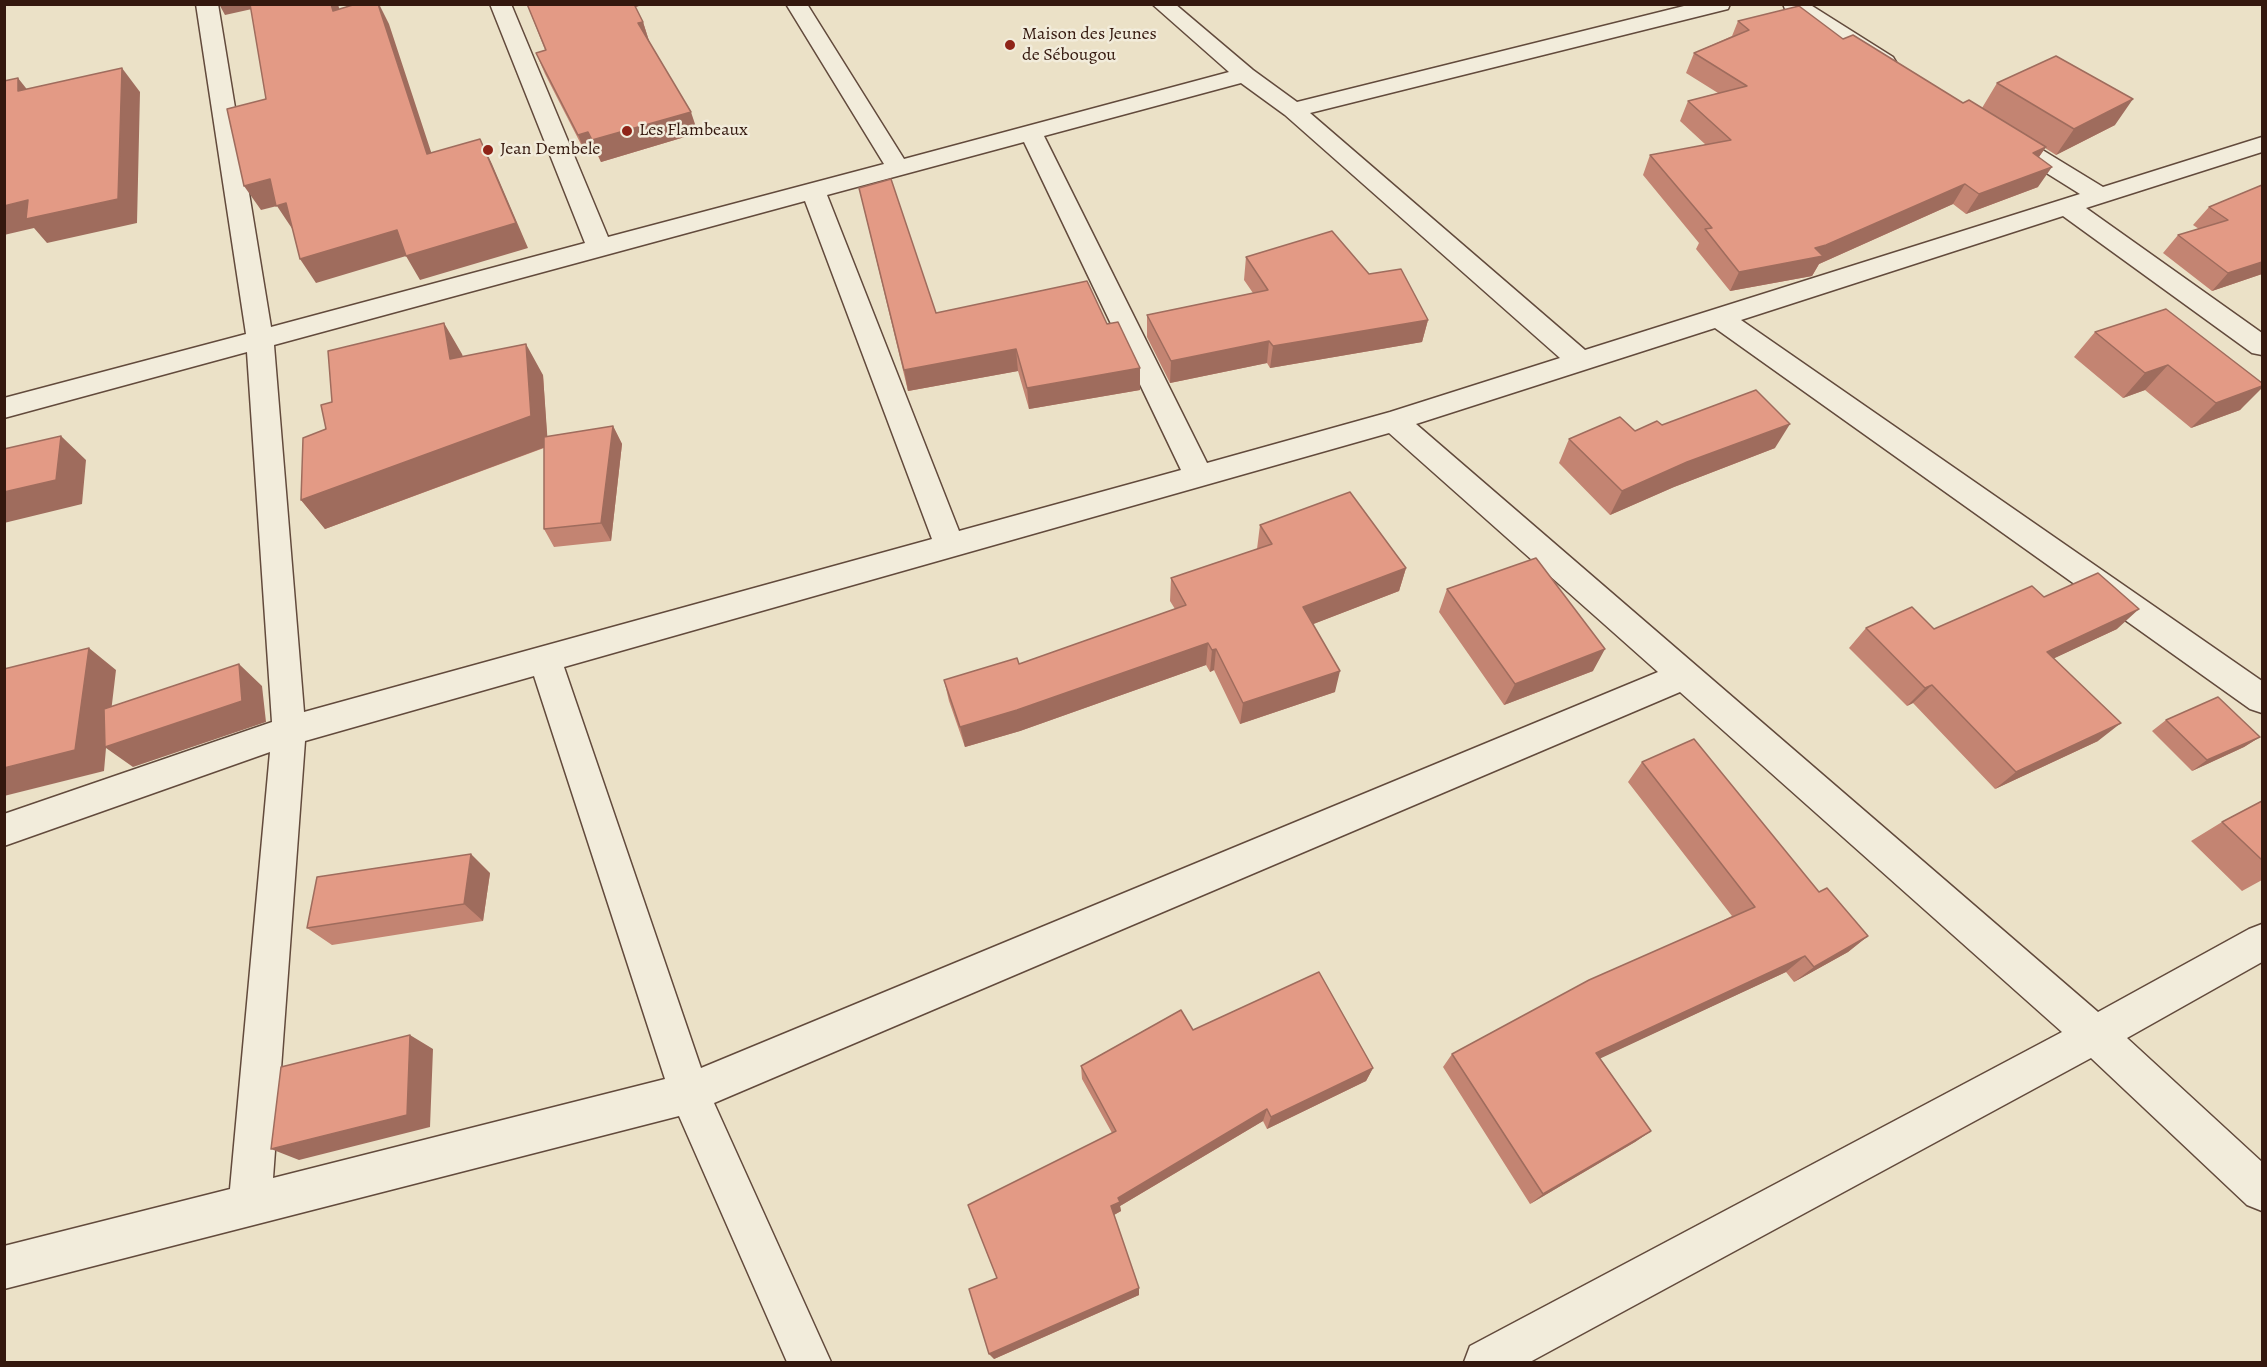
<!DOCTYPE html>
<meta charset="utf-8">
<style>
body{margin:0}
#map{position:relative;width:2267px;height:1367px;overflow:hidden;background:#ebe1c7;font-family:Alegreya,serif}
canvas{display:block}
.frame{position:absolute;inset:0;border:6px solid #34180e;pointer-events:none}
</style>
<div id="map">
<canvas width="2267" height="1367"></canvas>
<div class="frame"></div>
</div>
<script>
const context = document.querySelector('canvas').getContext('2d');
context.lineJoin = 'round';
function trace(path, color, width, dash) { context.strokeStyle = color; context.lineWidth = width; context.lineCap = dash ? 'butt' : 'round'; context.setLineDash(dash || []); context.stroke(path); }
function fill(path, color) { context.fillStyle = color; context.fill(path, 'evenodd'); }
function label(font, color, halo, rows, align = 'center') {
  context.font = font + ' Alegreya,serif'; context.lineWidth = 5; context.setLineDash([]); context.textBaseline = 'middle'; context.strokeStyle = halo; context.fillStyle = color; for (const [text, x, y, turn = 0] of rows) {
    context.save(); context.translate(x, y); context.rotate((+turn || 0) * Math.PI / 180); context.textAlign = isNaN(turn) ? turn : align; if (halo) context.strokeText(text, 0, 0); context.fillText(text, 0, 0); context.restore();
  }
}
const minor = new Path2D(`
 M196 4H218L271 327 585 243 490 4H511L608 237 884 164 786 4H807L904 159 1229 72 1152 4H1175L1253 70 1297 102 1692 4H1730L1728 9 1310 113 1585 350 2080 194 1992 139 1988 134 1992 129 2000 127 2008 129 2103 187 2262 137V152L2086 208 2262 333V355L2252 353 2063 216 1741 320 2262 681V713L2250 709 1715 328 1416 424 2098 1012 2249 929 2262 924V962L2127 1038 2262 1162V1211L2247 1205 2091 1058 1530 1362H1464L1470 1346 2062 1032 1680 692 714 1103 831 1362H787L679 1116 4 1289V1246L230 1189 270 752 4 846V814L272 722 247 352 4 418V398L246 334ZM1241 83 1285 115 1560 358 1390 412 1207 463 1044 136ZM1024 142 1181 470 959 531 827 195ZM805 201 932 539 304 712 274 345ZM1389 433 1658 672 701 1068 564 667ZM534 676 665 1079 273 1178 305 741Z
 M1783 4H1809L1893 57 1896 62 1893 67 1885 69 1877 67 1785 9Z`);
trace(minor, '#624a3c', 3);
fill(minor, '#f2ecdb');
fill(new Path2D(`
 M527 4H646L635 7 643 22 649 41 698 133 601 162 597 154 587 156 545 74 536 53 545 50Z
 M1738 21 1843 39 1963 103 1982 108 1997 83 2115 125 2056 155 2045 148 2038 158V187L1966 214 1953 204 1819 264 1812 276 1730 291 1696 249 1699 243 1643 175 1650 155 1706 145 1680 121 1688 101 1718 93 1686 73 1694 53 1732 36Z
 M2262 185V274L2212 291 2163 253 2178 235 2199 229 2193 225 2209 207Z
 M859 188 936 313 1107 324 1140 390 1029 409 1018 371 908 391Z
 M1246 257 1369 274 1428 320 1422 342 1270 368 1267 363 1170 383 1147 337V315L1253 293 1244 280Z
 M2095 332 2262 383 2240 410 2191 428 2145 390 2123 398 2074 357Z
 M462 354 463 357 543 375 547 437 613 426 622 444 611 541 554 547 544 529V448L325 529 301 500 326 429 332 402Z
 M1662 425 1775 448 1674 487 1610 515 1559 463 1569 439 1635 431Z
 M1260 525 1406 568 1399 591 1313 624 1335 692 1240 724 1214 670 1210 672 1206 665 1020 731 965 747 949 701 944 680 1019 664 1175 609 1170 601 1171 578 1257 549Z
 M1447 589 1593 671 1504 705 1439 612Z
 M2044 597 2117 629 2054 658 2098 741 1995 789 1913 703 1907 706 1849 648 1866 628 1934 629Z
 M2166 720 2260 737 2244 747 2192 771 2152 731Z
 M1642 762 1819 892 1868 936 1848 952 1794 982 1786 972 1600 1058 1651 1131 1635 1142 1530 1204 1443 1067 1452 1054 1732 916 1628 782Z
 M2262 801V880L2242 891 2191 841 2222 822Z
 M490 873 483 921 332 945 307 928Z
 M1193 1030 1373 1068 1366 1081 1267 1129 1263 1121 1120 1206 1121 1211 1114 1215 1139 1295 994 1359 997 1278 1112 1133 1082 1079 1081 1066Z`), '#c38472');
fill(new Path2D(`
 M219 4H259L261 7 225 15Z
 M331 4H338L346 35 333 11Z
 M378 4H379L389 24 440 179 427 154Z
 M630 4H646L632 8Z
 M643 22 650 44 638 23Z
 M122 68 140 92 137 223 47 243 34 228 4 235V206Z
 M18 78 37 102 18 91Z
 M2133 99 2115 125 2056 155 2074 129Z
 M691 112 698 133 601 162 592 140Z
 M588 132 597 154 587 156 578 135Z
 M480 139 492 164 528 248 420 280 406 256 316 283 300 259Z
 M2046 147 2032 167 2033 153Z
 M2052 167 2038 187 1966 214 1979 194Z
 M270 179 302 228 293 230 277 206 261 210 244 186Z
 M1965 184 1953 204 1819 264 1812 276 1730 291 1739 272 1815 248Z
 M2262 262V274L2212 291 2228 273Z
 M1428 320 1422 342 1270 368 1273 346Z
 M444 323 462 354 469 390 450 359Z
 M1269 341 1267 363 1170 383 1171 361Z
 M526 344 543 375 548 446 325 529 301 500Z
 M1016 349 1018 371 908 391 904 370Z
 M2168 365 2145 390 2123 398 2145 373Z
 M1140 368V390L1029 409 1027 388Z
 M2262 386V388L2240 410 2191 428 2216 403Z
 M1790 424 1775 448 1674 487 1610 515 1622 491 1687 462Z
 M613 426 622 444 611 541 601 523Z
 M61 436 86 460 82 504 4 523V492Z
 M1406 568 1399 591 1298 630 1303 607Z
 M2139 609 2117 629 2027 671 2047 652Z
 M1208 643 1206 665 1020 731 965 747 960 727Z
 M89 648 116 670 107 746 239 664 262 686 266 722 133 767 106 748 104 771 4 796V768Z
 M1216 649 1214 670 1210 672 1212 650Z
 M1605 649 1593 671 1504 705 1515 684Z
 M1340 671 1335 692 1240 724 1243 703Z
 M1932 685 1913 703 1907 706 1925 688Z
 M2121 723 2098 741 1995 789 2016 772Z
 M2260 737 2244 747 2192 771 2207 760Z
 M471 854 490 873 483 921 464 904Z
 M1868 936 1848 952 1794 982 1814 967Z
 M1805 956 1786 972 1582 1067 1596 1053Z
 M410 1035 433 1049 430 1127 299 1160 271 1149Z
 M1373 1068 1366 1081 1267 1129 1271 1117Z
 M1267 1109 1263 1121 1120 1206 1121 1211 1112 1216 1111 1206 1118 1198Z
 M1651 1131 1635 1142 1530 1204 1543 1194Z
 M1139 1288V1295L994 1359 989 1354Z`), '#9f6c5d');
const building = new Path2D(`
 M250 4H331L333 11 356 4H378L427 154 480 139 516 223 406 256 397 230 300 259 286 203 276 206 270 179 244 186 227 109 266 99Z
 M527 4H634L643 22 638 23 691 112 592 140 588 132 578 135 536 53 546 50Z
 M1799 6 1843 39 1853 35 1963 103 1969 100 2046 147 2033 153 2052 167 1979 194 1965 184 1826 245 1815 248 1823 256 1739 272 1705 229 1712 228 1650 155 1731 140 1688 101 1747 86 1694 53 1749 30 1738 21Z
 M2056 56 2133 99 2074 129 1997 83Z
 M122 68 118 199 26 219 28 200 4 206V81L18 78V91Z
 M891 179 936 313 1087 281 1107 324 1118 322 1140 368 1027 388 1016 349 904 370 859 188Z
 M2262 185V262L2228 273 2178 235 2228 220 2209 207Z
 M1332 231 1369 274 1401 269 1428 320 1273 346 1269 341 1171 361 1147 315 1268 290 1246 257Z
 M2166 309 2262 383V386L2216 403 2168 365 2145 373 2095 332Z
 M444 323 450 359 526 344 531 416 301 500 303 438 326 429 321 405 332 402 328 351Z
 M1756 390 1790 424 1687 462 1622 491 1569 439 1620 417 1635 431 1657 421 1662 425Z
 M613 426 601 523 544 529V437Z
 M61 436 56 480 4 492V449Z
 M1350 492 1406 568 1303 607 1340 671 1243 703 1216 649 1212 650 1208 643 1017 710 960 727 944 680 1017 658 1019 664 1186 605 1171 578 1272 544 1260 525Z
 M1536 558 1605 649 1515 684 1447 589Z
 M2098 573 2139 609 2047 652 2121 723 2016 772 1932 685 1925 688 1866 628 1912 607 1934 629 2032 586 2044 597Z
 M89 648 75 750 4 768V669Z
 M239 664 242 701 105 747 104 709Z
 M2218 697 2260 737 2207 760 2166 720Z
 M1694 739 1819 892 1827 888 1868 936 1814 967 1805 956 1596 1053 1651 1131 1543 1194 1452 1054 1589 980 1755 907 1642 762Z
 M2262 801V860L2222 822Z
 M471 854 464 904 307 928 317 877Z
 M1319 972 1373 1068 1271 1117 1267 1109 1118 1198 1120 1202 1111 1206 1139 1288 989 1354 969 1289 997 1278 968 1205 1116 1131 1081 1066 1181 1010 1193 1030Z
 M410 1035 407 1115 271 1149 281 1067Z`);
fill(building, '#e39a85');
trace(building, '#9f6c5d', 1.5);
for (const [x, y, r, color] of [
 [1010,45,6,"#8f2418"],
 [627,131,6,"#8f2418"],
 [488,150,6,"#8f2418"]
]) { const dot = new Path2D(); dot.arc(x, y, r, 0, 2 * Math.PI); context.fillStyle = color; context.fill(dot); trace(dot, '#f2ecdb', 2); }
label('18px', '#34180e', '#f2ecdb', [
 ["Maison des Jeunes",1022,35],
 ["de Sébougou",1022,56],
 ["Les Flambeaux",639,131],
 ["Jean Dembele",500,150]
], 'left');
</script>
